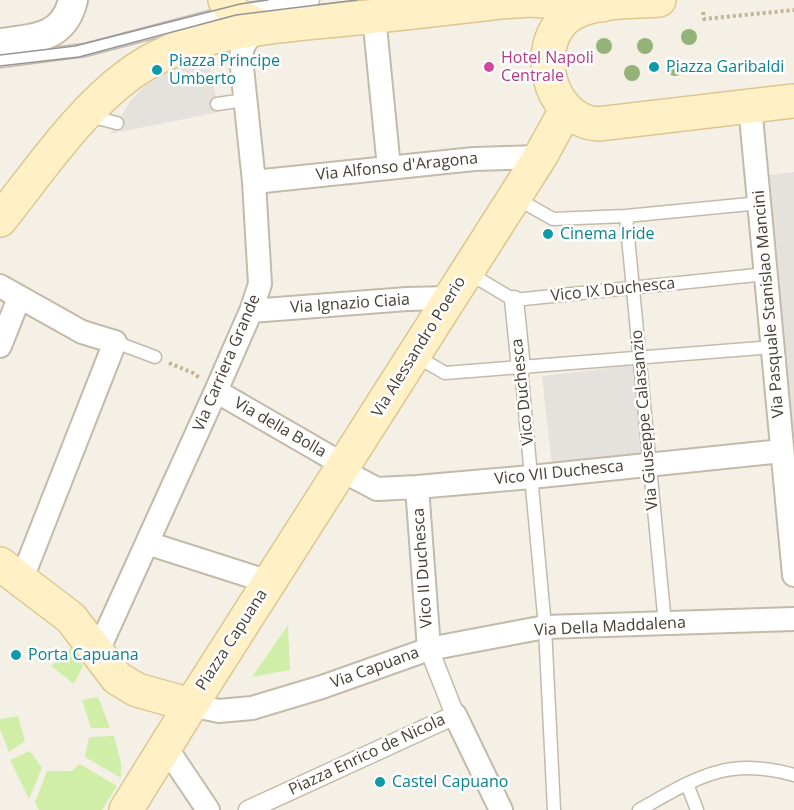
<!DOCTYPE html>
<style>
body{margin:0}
canvas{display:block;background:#f5f0e5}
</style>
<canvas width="794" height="810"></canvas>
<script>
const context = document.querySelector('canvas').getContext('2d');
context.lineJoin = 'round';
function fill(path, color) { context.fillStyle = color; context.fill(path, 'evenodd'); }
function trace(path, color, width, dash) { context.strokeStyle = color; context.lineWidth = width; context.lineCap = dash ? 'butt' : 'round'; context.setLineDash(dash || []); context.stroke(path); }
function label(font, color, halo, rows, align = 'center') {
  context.font = font + ' "Open Sans",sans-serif'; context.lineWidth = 5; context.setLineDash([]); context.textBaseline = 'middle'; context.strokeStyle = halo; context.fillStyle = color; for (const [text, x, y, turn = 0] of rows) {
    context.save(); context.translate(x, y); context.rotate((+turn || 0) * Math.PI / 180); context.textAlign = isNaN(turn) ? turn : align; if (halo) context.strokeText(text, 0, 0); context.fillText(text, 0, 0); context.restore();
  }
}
fill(new Path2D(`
 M288 625 290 670 252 677Z
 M72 647 83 666 74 684 51 666Z
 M98 697 110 728H91L82 700Z
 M18 716 25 741 9 752 0 729V719Z
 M114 736 121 763V778L85 757 89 737Z
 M30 751 42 768 29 799 10 760Z
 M80 764 117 786 102 810H39L35 802 47 771H71Z`), '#d1eea9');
fill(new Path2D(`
 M197 60 210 67 219 112 110 134 131 100 145 86 174 69Z
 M794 172V504L768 175Z
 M634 365 645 455 552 466 542 376Z`), '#e5e2de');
const service = new Path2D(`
 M0 61 85 50 233 11 313 0
 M217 104 245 100
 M89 116 117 123
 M516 198 553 219 626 216 760 203
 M626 216 665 624
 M467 272 514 300 766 274
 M115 342 155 357
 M416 356 445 373 773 347
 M521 368 545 627 554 810
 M687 784 697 810
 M639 810C696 778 727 756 794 775`);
const pedestrian = new Path2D(`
 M514 300 521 368
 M248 810 455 715 429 649`);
const minor = new Path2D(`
 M374 16 389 168
 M750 106 794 575
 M254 182 474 159 540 157
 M0 286 82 332 115 342 21 581
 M251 311 407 299 450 298
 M0 346 19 298
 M216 391 344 465
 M341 470 377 489 417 487 531 477 782 451
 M417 487 429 649
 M147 543 269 582
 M97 653 216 391 251 311 260 284 254 182 241 58C242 42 250 35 263 28
 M191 705 219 711 252 708 322 687 429 649 545 627 794 619
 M455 715 501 810
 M165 746 208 810`);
const tertiary = new Path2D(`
 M0 43C33 39 64 39 73 0`);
const secondary = new Path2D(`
 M225 0 236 15 264 28
 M659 0C632 2 596 0 572 14 530 39 546 120 598 124L794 101
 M0 220C39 171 79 111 130 74 192 29 273 27 347 19 398 14 449 8 500 2L531 0 602 5
 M0 564 71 618 117 678 137 690 191 705
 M126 810 191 705 540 157 566 110`);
trace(service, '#c4baaa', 15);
trace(pedestrian, '#c4baaa', 21);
trace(minor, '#c4baaa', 26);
trace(tertiary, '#c4baaa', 32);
trace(secondary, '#ddc791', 36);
trace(new Path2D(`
 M703 12 704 19 794 10
 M169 363 193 373 200 378`), '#c5b396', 4, [3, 3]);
trace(service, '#fff', 12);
trace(pedestrian, '#fff', 18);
trace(minor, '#fff', 22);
trace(tertiary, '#fff', 28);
trace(secondary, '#fff0c5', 33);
trace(new Path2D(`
 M0 55 75 46 240 4 268 0
 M0 66 79 57 236 15 357 0`), '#969696', 1.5);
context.fillStyle = '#95b379';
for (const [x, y] of [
 [689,37],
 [604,46],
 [645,46],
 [675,68],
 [632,73]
]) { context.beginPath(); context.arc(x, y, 8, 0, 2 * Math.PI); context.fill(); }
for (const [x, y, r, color] of [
 [489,67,6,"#d1479c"],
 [654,67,6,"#0f9aa8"],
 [157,70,6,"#0f9aa8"],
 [548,234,6,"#0f9aa8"],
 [16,655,6,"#0f9aa8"],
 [380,782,6,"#0f9aa8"]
]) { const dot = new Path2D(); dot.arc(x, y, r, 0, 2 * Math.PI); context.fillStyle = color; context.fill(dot); trace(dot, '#fff', 2); }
label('16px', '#b23c85', '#fff', [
 ["Hotel Napoli",501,58],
 ["Centrale",501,76]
], 'left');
label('16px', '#0d838f', '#fff', [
 ["Piazza Principe",169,61],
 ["Umberto",169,79],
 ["Piazza Garibaldi",666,67],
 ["Cinema Iride",560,234],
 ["Porta Capuana",28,655],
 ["Castel Capuano",392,782]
], 'left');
label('16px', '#484034', '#fff', [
 ["Via Alfonso d'Aragona",397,167,-6],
 ["Vico IX Duchesca",613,290,-6],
 ["Via Ignazio Ciaia",350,304,-4],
 ["Via Pasquale Stanislao Mancini",769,304,-95],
 ["Via Alessandro Poerio",419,347,-58],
 ["Via Carriera Grande",227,363,-67],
 ["Vico Duchesca",523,392,-96],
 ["Via Giuseppe Calasanzio",645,420,-95],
 ["Via della Bolla",280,428,30],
 ["Vico VII Duchesca",559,473,-6],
 ["Vico II Duchesca",423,568,-94],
 ["Via Della Maddalena",610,627,-3],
 ["Piazza Capuana",232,640,-57],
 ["Via Capuana",375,668,-20],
 ["Piazza Enrico de Nicola",367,755,-25]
]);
</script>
